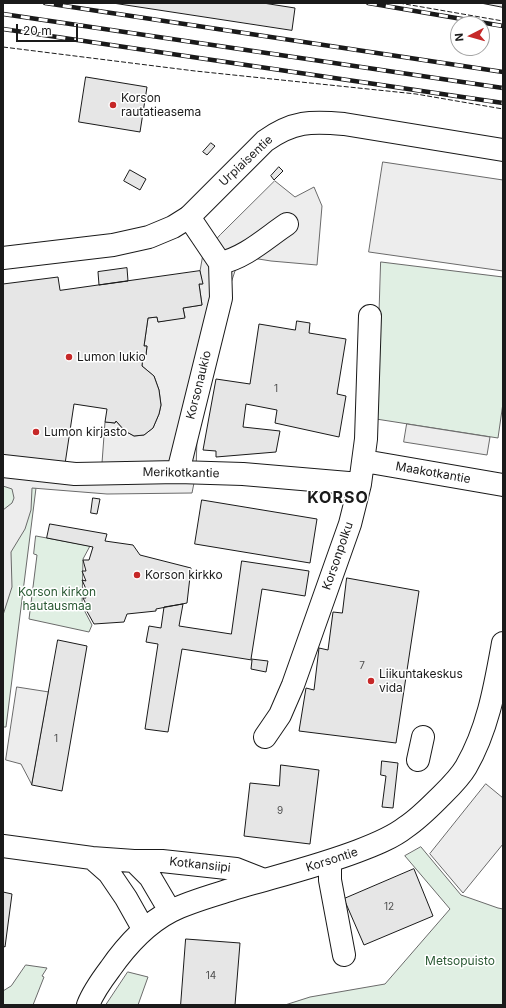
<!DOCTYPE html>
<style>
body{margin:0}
#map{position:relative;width:506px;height:1008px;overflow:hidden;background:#fff;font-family:Inter,sans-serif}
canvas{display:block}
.frame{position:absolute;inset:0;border:4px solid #1a1a1a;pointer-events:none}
.north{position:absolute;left:450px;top:16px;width:40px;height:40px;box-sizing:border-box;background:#fff;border:1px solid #a3a3a3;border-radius:50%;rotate:264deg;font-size:11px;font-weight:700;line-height:16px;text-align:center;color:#1a1a1a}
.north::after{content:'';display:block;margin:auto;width:14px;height:18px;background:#c62828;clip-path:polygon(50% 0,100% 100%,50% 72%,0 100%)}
.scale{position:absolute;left:16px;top:24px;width:62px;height:18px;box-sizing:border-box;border:2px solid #1a1a1a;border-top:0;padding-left:5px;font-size:12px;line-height:14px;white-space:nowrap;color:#1a1a1a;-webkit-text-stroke:3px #fff;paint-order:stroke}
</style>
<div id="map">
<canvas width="506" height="1008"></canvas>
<div class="frame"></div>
<div class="north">N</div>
<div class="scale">20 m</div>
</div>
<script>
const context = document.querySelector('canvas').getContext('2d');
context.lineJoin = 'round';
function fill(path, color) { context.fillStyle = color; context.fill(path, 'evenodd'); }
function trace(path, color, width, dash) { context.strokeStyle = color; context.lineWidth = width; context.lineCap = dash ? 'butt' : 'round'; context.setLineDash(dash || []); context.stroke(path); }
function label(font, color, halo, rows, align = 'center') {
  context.font = font + ' Inter,sans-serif'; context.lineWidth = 3; context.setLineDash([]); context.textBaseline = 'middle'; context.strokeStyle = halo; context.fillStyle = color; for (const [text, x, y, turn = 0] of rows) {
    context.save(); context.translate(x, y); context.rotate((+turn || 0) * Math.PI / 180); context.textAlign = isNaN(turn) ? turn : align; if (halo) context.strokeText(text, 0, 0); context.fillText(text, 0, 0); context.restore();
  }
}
const green = new Path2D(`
 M381 262 503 277V403L498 438 376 419Z
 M3 484 36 488 6 727H3Z
 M36 536 90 546 83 559 82 606 92 625 89 632 29 619 37 555 34 554Z
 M421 847 461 895 498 908 503 909V1005H285L310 997 385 984 450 909 405 856Z
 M26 965 47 968 42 976 44 977 33 1005H3V991L11 986Z
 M128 972 148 977 138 1005H106Z`);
fill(green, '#e0efe3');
trace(green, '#6a6a6a', 1);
const parking = new Path2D(`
 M383 162 503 180V271L369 252Z
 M275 181 295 197 314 187 322 206 317 265 271 261 240 256 226 298 197 437 196 473 192 493 107 494 32 488 31 510 25 529 11 552 12 587 3 615V510L12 503 14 498 12 489 3 486V455L65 464 102 463 105 422 115 423 116 421 125 431 134 436 144 435 153 428 159 414 161 405 159 390 154 376 142 366 143 355H146L147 346H144L148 318 157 317 158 322 185 317 183 308 202 305 199 284H202L200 271 203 254 220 235Z
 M407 424 490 437 487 455 404 442Z
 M17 687 49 692 32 785 21 764 6 760Z
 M486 784 503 798V844L463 893 430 854Z`);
fill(parking, '#ededed');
trace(parking, '#6a6a6a', 1);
const building = new Path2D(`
 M113 3H263L295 8 292 30Z
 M481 3H503V7Z
 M86 77 147 87 140 132 79 122Z
 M211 143 215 146 207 155 203 152Z
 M279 167 283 171 274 180 271 176Z
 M130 170 146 179 140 190 124 181Z
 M127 268 128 281 99 285 98 272Z
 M200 271 203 284H199L202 305 183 308 185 318 158 322 157 317 148 318 144 346H147L146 355H143L142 366 154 376 159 390 161 405 159 414 153 428 144 435 134 436 125 431 116 421 115 423 105 422 107 409 74 404 65 464 3 455V284L58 277 60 290Z
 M297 321 310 323 309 333 346 339 337 394 346 396 339 437 275 423 277 410 246 404 243 427 280 431 276 452 216 457V451L203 450 216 379 250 384 259 324 295 330Z
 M93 498 100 499 97 514 91 513Z
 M202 500 317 519 310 563 195 544Z
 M50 524 107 534 105 541 133 545 140 555 191 568 187 603 156 609V611L127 614 124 622 94 624 84 606H87L83 598H86L82 588 86 589 82 580 86 581 82 571H86L83 560H89L93 547 47 538Z
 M242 561 309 571 305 596 262 589 251 659 268 661 266 672 251 669 252 660 182 649 168 732 145 729 158 644 146 642 149 626 161 628 164 607 183 604 179 626 231 634Z
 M347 578 419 591 396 743 299 731 306 688 314 690 319 648 328 650 333 612 342 613Z
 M58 640 87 646 62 791 32 785Z
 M382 761 398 763 393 808 382 807 386 776 381 775Z
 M281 765 319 770 310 844 244 836 250 783 279 786Z
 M414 869 433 916 364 945 344 899Z
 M3 892 12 894 5 947 3 946Z
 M186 939 240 943 235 1005H181Z`);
fill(building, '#e6e6e6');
trace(building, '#1a1a1a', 1);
const minor = new Path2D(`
 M220 263C245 258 266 238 287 224
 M364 461 503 485
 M3 466 75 474 178 472 243 474 360 484
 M178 472 221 298 220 263 189 217
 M265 737 280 715 293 685 350 524 360 484 366 439 370 316
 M418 760 423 737
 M330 862V880L344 955`);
const major = new Path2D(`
 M3 258 113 245 149 237 173 227 189 217 265 141C293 121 311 121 344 124L503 150
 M3 846 92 858 134 861H162L236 869 264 880
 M92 858 109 873 126 898 144 930
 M134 861 150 877 170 911
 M88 1005C93 992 101 981 110 969 126 946 146 924 171 911 189 902 211 896 230 890 273 877 316 867 358 851 374 845 392 838 406 827 418 819 428 809 438 799 448 789 459 779 466 767 488 729 495 687 503 643`);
trace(minor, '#1a1a1a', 24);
trace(major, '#1a1a1a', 24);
trace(minor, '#fff', 22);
trace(major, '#fff', 22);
const rail = new Path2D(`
 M45 3 503 72
 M368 3 503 26
 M3 14 503 88
 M3 29 503 103`);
trace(rail, '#1a1a1a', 4.5);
trace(rail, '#fff', 3, [9]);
trace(new Path2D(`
 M399 3 503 21
 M3 47 195 71 416 94 503 109`), '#1a1a1a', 1, [5, 2]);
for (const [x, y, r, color] of [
 [113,105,4,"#c62828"],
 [69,357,4,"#c62828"],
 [36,432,4,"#c62828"],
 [137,575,4,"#c62828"],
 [371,681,4,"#c62828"]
]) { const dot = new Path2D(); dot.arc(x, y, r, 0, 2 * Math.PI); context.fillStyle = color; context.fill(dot); trace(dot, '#fff', 1.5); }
label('10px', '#4d4d4d', null, [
 ["1",276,389],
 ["7",362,666],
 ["1",56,739],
 ["9",280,811],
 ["12",389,907],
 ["14",211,976]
]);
label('12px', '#1a1a1a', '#fff', [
 ["Korson",121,98],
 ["rautatieasema",121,112],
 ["Lumon lukio",77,357],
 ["Lumon kirjasto",44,432],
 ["Korson kirkko",145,575],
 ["Liikuntakeskus",379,674],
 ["vida",379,688]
], 'left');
label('12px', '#1a1a1a', '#fff', [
 ["Urpiaisentie",246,161,-43],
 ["Korsonaukio",199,385,-76],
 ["Merikotkantie",181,473,1],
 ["Maakotkantie",433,473,10],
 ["Korsonpolku",338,556,-71],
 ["Korsontie",332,860,-18],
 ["Kotkansiipi",200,865,6]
]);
label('12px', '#2b5a34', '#fff', [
 ["Korson kirkon",57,592],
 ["hautausmaa",57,606],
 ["Metsopuisto",460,961]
]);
context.letterSpacing = '1px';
label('bold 16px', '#1a1a1a', '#fff', [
 ["KORSO",338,498]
]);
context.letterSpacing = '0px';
</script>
